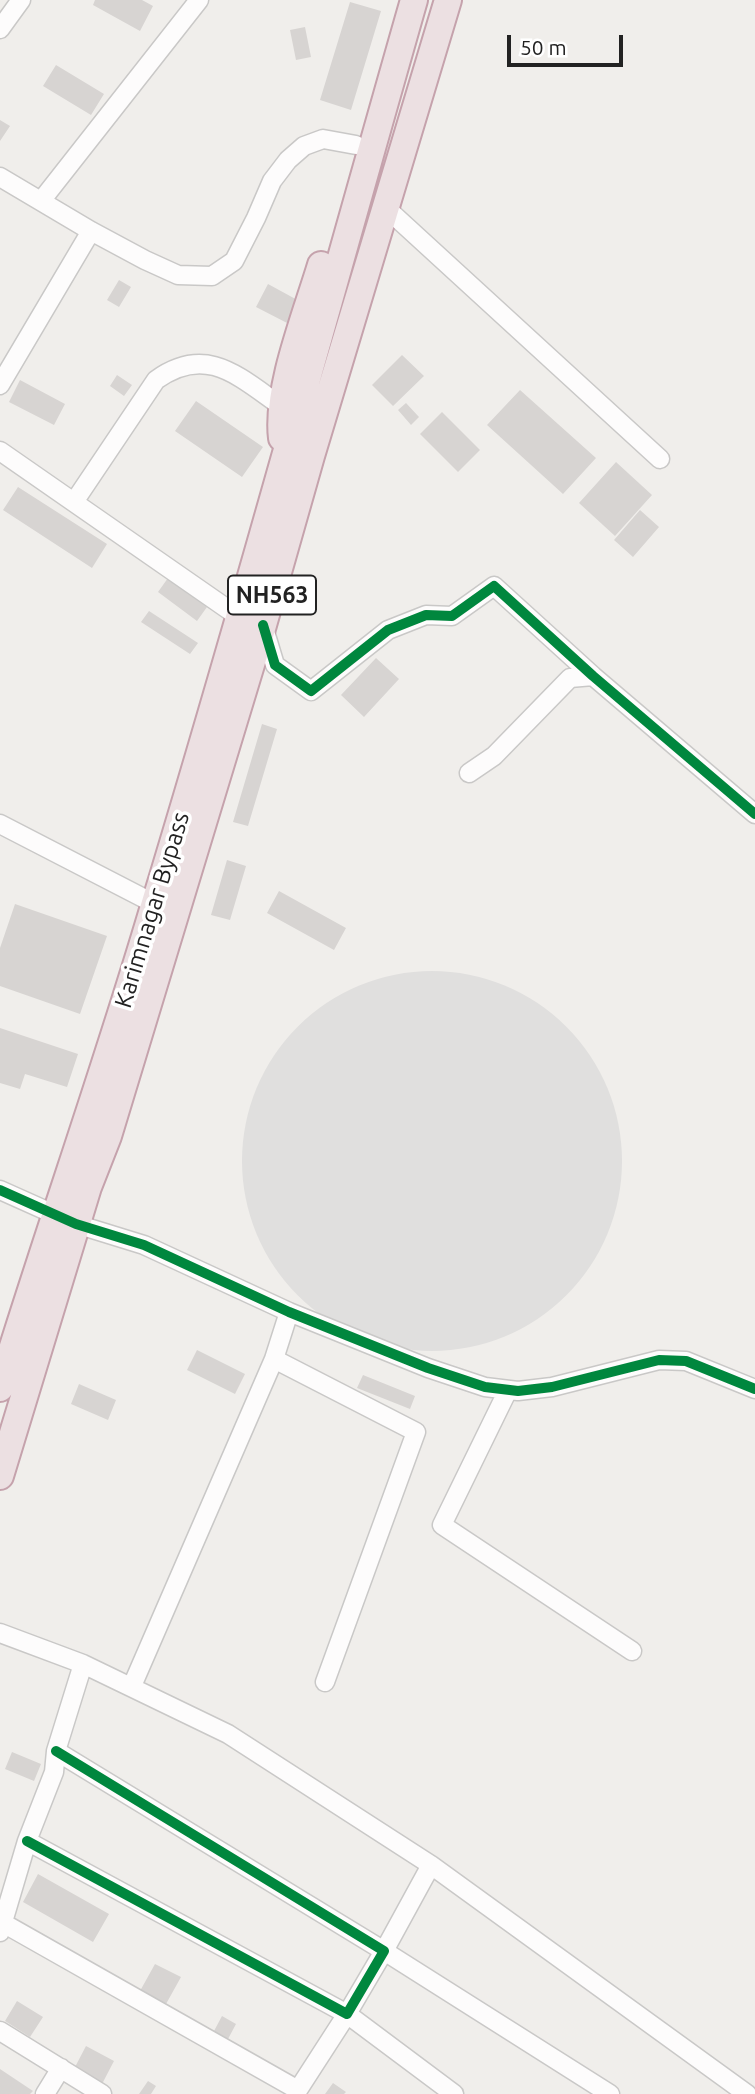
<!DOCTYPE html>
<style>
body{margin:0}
#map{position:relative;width:755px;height:2094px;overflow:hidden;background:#f0eeeb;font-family:Ubuntu,sans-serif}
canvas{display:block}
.scale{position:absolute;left:507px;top:35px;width:116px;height:32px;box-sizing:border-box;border:4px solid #222;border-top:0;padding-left:9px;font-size:21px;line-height:24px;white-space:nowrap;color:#222;-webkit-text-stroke:5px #fff;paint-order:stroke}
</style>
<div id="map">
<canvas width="755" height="2094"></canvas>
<div class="scale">50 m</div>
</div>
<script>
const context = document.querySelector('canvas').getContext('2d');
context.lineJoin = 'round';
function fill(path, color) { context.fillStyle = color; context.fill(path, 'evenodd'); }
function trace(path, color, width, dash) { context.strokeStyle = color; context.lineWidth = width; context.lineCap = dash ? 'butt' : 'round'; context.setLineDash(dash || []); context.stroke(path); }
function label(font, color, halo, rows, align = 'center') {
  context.font = font + ' Ubuntu,sans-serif'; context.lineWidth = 7; context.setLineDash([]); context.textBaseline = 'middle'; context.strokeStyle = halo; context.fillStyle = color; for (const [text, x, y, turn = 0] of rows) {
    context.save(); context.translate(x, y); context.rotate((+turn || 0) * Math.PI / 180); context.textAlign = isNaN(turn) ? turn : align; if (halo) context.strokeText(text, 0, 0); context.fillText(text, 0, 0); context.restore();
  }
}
fill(new Path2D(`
 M242 1161a190 190 0 1 1 380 0a190 190 0 1 1-380 0Z`), '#e0dfde');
fill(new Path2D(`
 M95 0H142L153 6 140 31 93 5Z
 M350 2 381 11 351 110 320 100Z
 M305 27 311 57 296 60 290 30Z
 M56 65 104 94 91 115 43 86Z
 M0 120 10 126 0 141Z
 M119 280 131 287 119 307 107 300Z
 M268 284 301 302 289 324 256 307Z
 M402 355 424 376 393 406 372 385Z
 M117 375 132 385 124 396 110 386Z
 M20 380 65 404 54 425 9 402Z
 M520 390 596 458 563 494 487 425Z
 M196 401 263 447 242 477 175 431Z
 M406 403 419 417 411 425 398 410Z
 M442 412 480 450 458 472 420 434Z
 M616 462 652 495 615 536 579 503Z
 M18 487 107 544 92 568 3 510Z
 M640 510 659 527 633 557 614 540Z
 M168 578 207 607 197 621 158 592Z
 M149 611 198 643 190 654 141 622Z
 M376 658 399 679 364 717 341 695Z
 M262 724 277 729 248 826 233 822Z
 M227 860 246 866 230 920 211 915Z
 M279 891 346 928 334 950 267 913Z
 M15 904 107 936 80 1014 0 986V948Z
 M0 1028 78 1054 67 1087 25 1074 20 1089 0 1083Z
 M197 1350 245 1374 235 1394 187 1370Z
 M363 1375 415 1396 410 1409 357 1388Z
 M79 1384 116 1400 108 1420 71 1404Z
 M12 1752 41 1764 34 1781 5 1769Z
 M38 1874 109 1914 93 1942 23 1902Z
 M155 1964 181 1977 166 2004 140 1991Z
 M17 2001 43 2017 30 2037 5 2021Z
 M222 2016 236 2024 228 2039 214 2031Z
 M86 2046 114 2061 102 2084 74 2069Z
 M0 2069 33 2091 30 2094H0Z
 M148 2081 156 2086 151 2094H139Z
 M333 2083 346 2092 344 2094H325Z`), '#d7d4d2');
const minor = new Path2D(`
 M0 29 21 0
 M0 177 91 231 145 260 178 275 212 276 234 261 256 218 272 181 288 160 304 146 323 139 356 145
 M41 201 199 0
 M386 208 660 459
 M0 385 91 231
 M0 451 239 617
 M74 502 156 380C206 344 238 376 281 406
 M263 625 275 665 311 691 388 630 426 615 452 616 494 586 593 676 755 814
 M469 773 494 756 570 678 593 676
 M0 824 155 904
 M0 1190 76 1224 144 1245 289 1312 428 1368 485 1387 518 1391 552 1387 659 1360 686 1361 755 1389
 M289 1312 274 1359 416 1432 325 1682
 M508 1390 442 1525 632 1651
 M0 1633 83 1664 56 1751 54 1772 27 1841 0 1932
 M83 1664 228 1734 431 1865 747 2094
 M132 1686 274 1359
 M27 1841 347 2014 384 1951 56 1751
 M431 1865 384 1951 610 2094
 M3 1923 298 2090 347 2014 454 2094
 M0 2031 102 2094
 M45 2094 61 2068`);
const highway = new Path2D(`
 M282 438C276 389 306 315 321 265
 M0 1388C50 1226 107 1066 155 903 246 603 328 301 414 0
 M0 1476 88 1187 108 1136 263 625 311 456 448 0`);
trace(minor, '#c9c8c7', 21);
trace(highway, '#c5a2ac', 30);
trace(minor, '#fdfcfc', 18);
trace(highway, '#ece0e2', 26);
trace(new Path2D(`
 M263 625 275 665 311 691 388 630 426 615 452 616 494 586 593 676 755 814
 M0 1190 76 1224 144 1245 289 1312 428 1368 485 1387 518 1391 552 1387 659 1360 686 1361 755 1389
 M27 1841 347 2014 384 1951 56 1751`), '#00873e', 10);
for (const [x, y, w] of [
 [272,595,88]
]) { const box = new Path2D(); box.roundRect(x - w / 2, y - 19.5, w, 39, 5); context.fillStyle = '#fff'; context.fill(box); trace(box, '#222', 2); }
label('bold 23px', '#222', null, [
 ["NH563",272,595]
]);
label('24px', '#222', '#fff', [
 ["Karimnagar Bypass",152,910,-73]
]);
</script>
